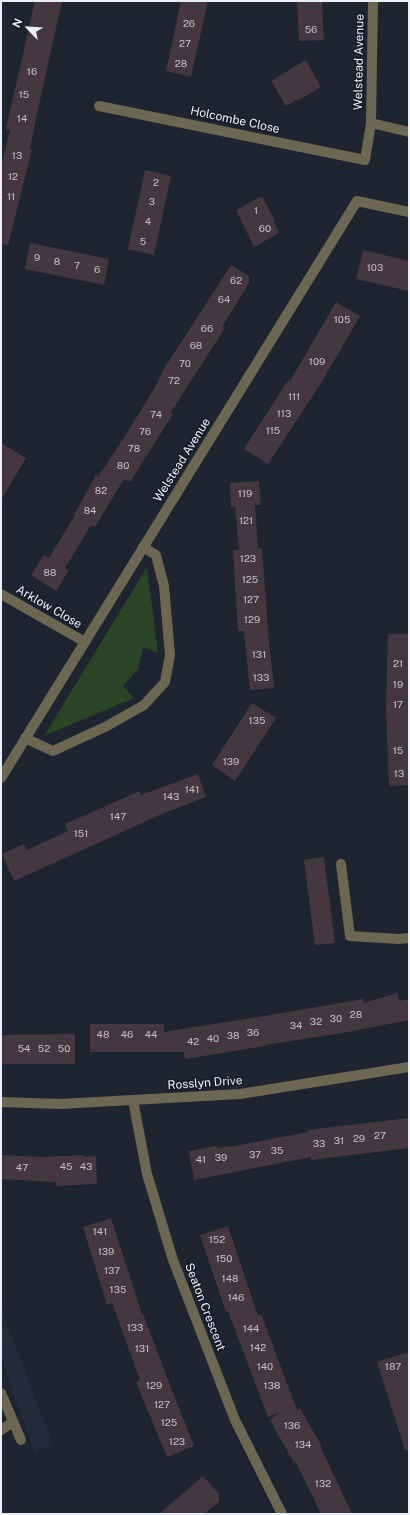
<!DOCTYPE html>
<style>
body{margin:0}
#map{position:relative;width:410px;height:1515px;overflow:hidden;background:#1e2430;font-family:"Public Sans",sans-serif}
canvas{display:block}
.frame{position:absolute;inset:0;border:2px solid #ebf0f8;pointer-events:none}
.north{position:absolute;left:8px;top:8px;width:40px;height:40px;-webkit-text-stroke:3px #151b26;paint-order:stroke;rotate:295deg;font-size:11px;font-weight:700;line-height:16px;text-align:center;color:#ebf0f8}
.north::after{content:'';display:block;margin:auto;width:14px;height:18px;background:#ebf0f8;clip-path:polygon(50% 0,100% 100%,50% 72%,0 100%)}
</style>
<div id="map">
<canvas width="410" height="1515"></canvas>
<div class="frame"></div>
<div class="north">N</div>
</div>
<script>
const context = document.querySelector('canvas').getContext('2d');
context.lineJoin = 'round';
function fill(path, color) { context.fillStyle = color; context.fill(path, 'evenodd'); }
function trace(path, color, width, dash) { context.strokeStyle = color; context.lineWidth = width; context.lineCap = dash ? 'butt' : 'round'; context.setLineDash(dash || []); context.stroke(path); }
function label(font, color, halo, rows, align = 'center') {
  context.font = font + ' "Public Sans",sans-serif'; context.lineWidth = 3; context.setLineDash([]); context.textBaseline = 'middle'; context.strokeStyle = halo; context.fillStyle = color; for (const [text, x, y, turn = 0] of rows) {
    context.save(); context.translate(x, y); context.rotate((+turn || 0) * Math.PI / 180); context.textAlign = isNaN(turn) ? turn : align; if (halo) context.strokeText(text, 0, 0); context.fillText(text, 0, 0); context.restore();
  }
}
fill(new Path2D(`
 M1 1307 53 1445 35 1452 1 1359Z`), '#232c3d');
fill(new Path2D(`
 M147 567 158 653 143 647 138 669 123 686 134 698 44 736Z`), '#294526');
fill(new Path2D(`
 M35 1H62L38 109 30 149 32 150 8 245 1 244V166L10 130 6 129Z
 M181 1H208L191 77 166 71Z
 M297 1H322L324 40 299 41Z
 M306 60 321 87 297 101 296 100 286 106 271 81Z
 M145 170 171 176 154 255 128 249Z
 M262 196 275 221 274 222 279 233 254 247 236 210Z
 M30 243 109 259 104 285 25 269Z
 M363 250 409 261V291L356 279Z
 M231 265 249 276V283L222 327 225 328 171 412 173 414 130 482 124 479 95 527 91 525 65 568 69 570 56 591 31 575 44 555 49 558 75 515H74L96 475 98 477 127 433 158 382H157L167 364Z
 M336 302 360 316 323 380 268 464 244 449 288 380 290 381Z
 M1 443 26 458 1 500Z
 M259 481 261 505H255L258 549 262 548 269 643 274 688 250 690 244 631H238L233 550H239L235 507H231L230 483Z
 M388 634H409V785L389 786 386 709Z
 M252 703 276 718 235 781 212 765Z
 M198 774 206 797 164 813 14 881 2 854 24 844 27 850 68 831 65 824 140 791 141 795Z
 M324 857 335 943 315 945 304 860Z
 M397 993 399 1001 409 999V1020L348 1032 265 1045V1046L185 1059 184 1052H90V1024H164V1032L283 1013 363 999 364 1003Z
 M75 1034V1064H1V1035Z
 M409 1118V1148L311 1160V1157L194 1180 189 1151 217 1146V1148L230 1146V1147L308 1132 307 1130Z
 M1 1155 43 1157 84 1155V1157L96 1156 97 1184 56 1186V1182L1 1179Z
 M111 1218 142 1314H143L165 1372 194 1446 167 1457 136 1382 140 1380 112 1303 107 1305 83 1227Z
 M228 1226 258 1316 261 1314 297 1410 300 1408 322 1447 321 1448 352 1514H321L296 1462 294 1463 270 1420 278 1413 268 1417 228 1311 226 1312 200 1235Z
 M409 1352V1450H405L377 1362Z
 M203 1476 219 1494V1502L210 1509 204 1514H159Z`), '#45373f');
trace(new Path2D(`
 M25 738 53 751 107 726 144 705 165 682 170 655 164 586 156 555 143 547
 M341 864 350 936 399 939 409 938
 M1 1393 21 1440
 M1 1430 13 1422`), '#6c6653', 10);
trace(new Path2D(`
 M99 106 365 160 371 123 373 1
 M371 123 409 132
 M1 594 85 642
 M1 778 357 201 409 212
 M133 1100 147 1174 173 1260 235 1420 282 1514
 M1 1102 60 1104 240 1094 409 1067`), '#6c6653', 10);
label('10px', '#c2c2ca', null, [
 ["26",189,24],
 ["56",311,30],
 ["27",185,44],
 ["28",181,64],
 ["16",32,72],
 ["15",24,95],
 ["14",22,119],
 ["13",17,156],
 ["12",13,177],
 ["2",156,183],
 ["11",11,197],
 ["3",152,202],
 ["1",256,211],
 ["4",148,222],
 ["60",265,229],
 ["5",143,242],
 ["9",37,258],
 ["8",57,262],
 ["7",77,266],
 ["103",375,268],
 ["6",97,270],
 ["62",236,281],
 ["64",224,300],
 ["105",342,320],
 ["66",207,329],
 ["68",196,346],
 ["109",317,362],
 ["70",185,364],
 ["72",174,381],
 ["111",294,397],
 ["113",284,414],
 ["74",156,415],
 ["115",273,431],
 ["76",145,432],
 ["78",134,449],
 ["80",123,466],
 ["82",101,491],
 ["119",245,494],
 ["84",90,511],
 ["121",246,521],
 ["123",248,559],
 ["88",50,573],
 ["125",250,580],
 ["127",251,600],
 ["129",252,620],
 ["131",259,655],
 ["21",398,664],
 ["133",261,678],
 ["19",398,685],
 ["17",398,705],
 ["135",257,721],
 ["15",398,751],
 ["139",231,762],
 ["13",399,774],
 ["141",192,790],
 ["143",171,797],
 ["147",118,817],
 ["151",81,834],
 ["28",356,1015],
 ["30",336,1019],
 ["32",316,1022],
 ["34",296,1026],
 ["36",253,1033],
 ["48",103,1035],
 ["46",127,1035],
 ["44",151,1035],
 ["38",233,1036],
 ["40",213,1039],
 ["42",193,1042],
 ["54",24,1049],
 ["52",44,1049],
 ["50",64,1049],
 ["27",380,1136],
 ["29",359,1139],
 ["31",339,1141],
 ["33",319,1144],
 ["35",277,1151],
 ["37",255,1155],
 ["39",221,1158],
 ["41",201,1160],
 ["45",66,1167],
 ["43",86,1167],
 ["47",22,1168],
 ["141",100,1232],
 ["152",217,1240],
 ["139",106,1252],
 ["150",224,1259],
 ["137",112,1271],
 ["148",230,1279],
 ["135",118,1290],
 ["146",236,1298],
 ["133",135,1328],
 ["144",251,1329],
 ["142",258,1348],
 ["131",142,1349],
 ["140",265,1367],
 ["187",393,1367],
 ["129",154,1386],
 ["138",272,1386],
 ["127",162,1405],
 ["125",169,1423],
 ["136",292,1426],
 ["123",177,1442],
 ["134",303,1445],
 ["132",323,1484]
]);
label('12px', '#ebf0f8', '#151b26', [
 ["Welstead Avenue",359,62,-89],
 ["Holcombe Close",235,120,12],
 ["Welstead Avenue",182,460,-58],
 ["Arklow Close",49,607,30],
 ["Rosslyn Drive",205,1083,-4],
 ["Seaton Crescent",205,1307,69]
]);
</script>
